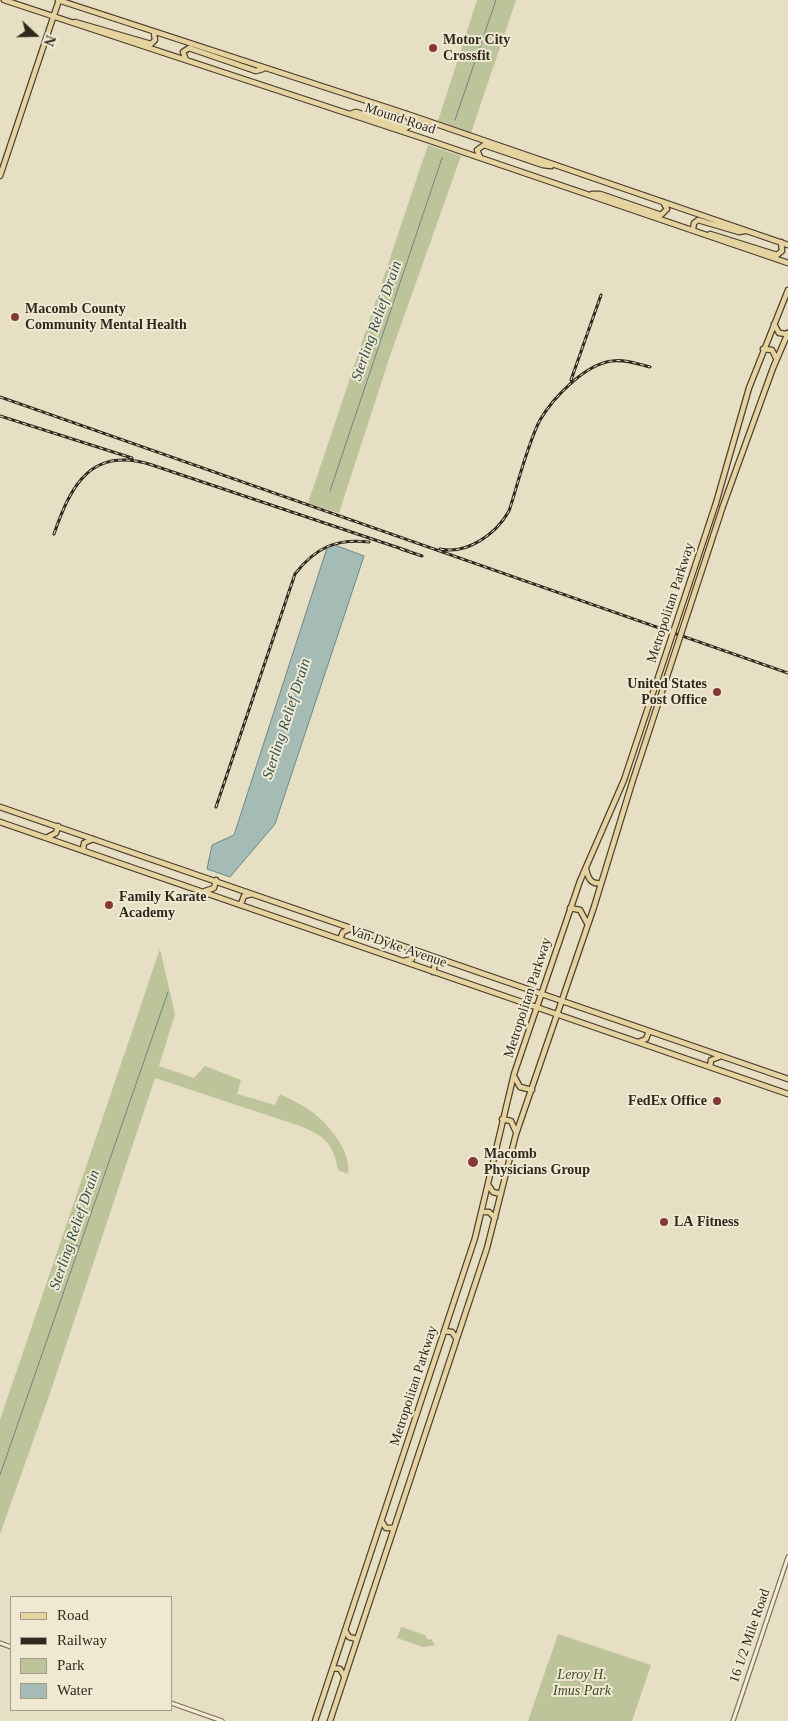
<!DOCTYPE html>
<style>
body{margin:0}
#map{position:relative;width:788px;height:1721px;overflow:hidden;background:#e7dfc4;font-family:Georgia,serif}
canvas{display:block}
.legend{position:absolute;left:10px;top:1596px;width:162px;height:115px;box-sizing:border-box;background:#f0e9d2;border:1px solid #a49c8a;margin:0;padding:6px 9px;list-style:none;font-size:15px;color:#31291f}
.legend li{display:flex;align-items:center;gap:10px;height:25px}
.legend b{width:25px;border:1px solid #a49c8a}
.north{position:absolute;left:10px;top:10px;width:50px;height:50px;-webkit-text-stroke:4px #f0e9d2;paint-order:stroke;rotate:111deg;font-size:14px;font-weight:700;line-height:20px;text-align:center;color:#31291f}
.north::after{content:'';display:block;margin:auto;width:18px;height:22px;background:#31291f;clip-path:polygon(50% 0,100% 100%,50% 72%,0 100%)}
</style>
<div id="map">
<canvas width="788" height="1721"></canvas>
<ul class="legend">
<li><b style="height:6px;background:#e6d4a0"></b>Road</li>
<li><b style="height:6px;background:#31291f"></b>Railway</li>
<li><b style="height:14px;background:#bdc499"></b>Park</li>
<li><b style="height:14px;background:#a5bbb6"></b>Water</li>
</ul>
<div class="north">N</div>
</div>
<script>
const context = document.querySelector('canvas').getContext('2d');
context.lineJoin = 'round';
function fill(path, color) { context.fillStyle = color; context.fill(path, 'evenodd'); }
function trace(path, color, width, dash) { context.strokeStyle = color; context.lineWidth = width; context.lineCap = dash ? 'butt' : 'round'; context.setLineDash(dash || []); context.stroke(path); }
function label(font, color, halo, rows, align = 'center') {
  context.font = font + ' Georgia,serif'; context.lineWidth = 4; context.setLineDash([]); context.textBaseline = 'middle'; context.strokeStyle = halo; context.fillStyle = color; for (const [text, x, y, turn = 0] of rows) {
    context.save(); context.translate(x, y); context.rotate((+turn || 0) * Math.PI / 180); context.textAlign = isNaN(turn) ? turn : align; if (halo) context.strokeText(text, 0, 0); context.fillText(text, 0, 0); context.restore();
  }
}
fill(new Path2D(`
 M477 0H516L471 133 438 121Z
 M428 145 461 156 391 353 339 513 308 503Z
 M160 949 175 1014 159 1066 194 1078 205 1066 241 1080 237 1094 275 1105 280 1094C289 1099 299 1103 308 1109 326 1121 352 1150 348 1174L338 1170C333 1142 324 1136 300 1126L155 1078 48 1399 0 1534V1420Z
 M401 1627 425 1635 428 1640 431 1639 435 1645 423 1647 397 1638Z
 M558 1634 651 1665 632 1721H528Z`), '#bdc499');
const water = new Path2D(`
 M335 545 364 556 275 824 230 877 207 869 212 845 234 835 327 548Z`);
fill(water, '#a5bbb6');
trace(water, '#6d8883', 1);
trace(new Path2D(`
 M455 120 496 0
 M330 491 442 158
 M65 1242 79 1246
 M0 1475 168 992`), '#6d8883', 1);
const minor = new Path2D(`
 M0 1643 11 1647
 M171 1703 222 1721
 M733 1721 788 1557`);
const major = new Path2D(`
 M4 0 425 139 788 263
 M58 0 407 114 788 245
 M75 22 151 44 155 40 154 33
 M186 60 183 52 189 48 256 71 263 69
 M350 114 356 112 406 128 411 124 407 114
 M480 157 477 150 484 145 543 165 551 166
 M0 176 59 0
 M592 194H600L661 215 667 209 663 202
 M693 229 694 223 698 220 739 232 745 231
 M710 234 777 255 782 251 781 242
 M774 324 779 333 787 334
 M763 349 772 350 776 358
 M716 503 749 388 788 290
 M723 506 773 368 788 333
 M0 807 788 1079
 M0 822 788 1094
 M48 837 56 833 58 826
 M83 850 84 843 93 839
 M586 869C588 878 591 885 601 883
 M205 891 214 888 216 880
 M241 904 244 896 252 894
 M570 908 580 910 587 923
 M340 939 343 932 350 929
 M404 961 412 959 415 950
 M433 972 435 964 444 962
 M638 1042 646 1039 649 1031
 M710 1067 711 1060 719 1057
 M514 1076 520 1087 532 1090
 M502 1119 511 1121 516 1132
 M489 1186 493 1192 501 1194
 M482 1212H489L495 1218
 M444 1331 452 1332 456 1338
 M382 1522 386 1528H394
 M345 1630 349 1637 357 1639
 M333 1668 340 1669 344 1676
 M315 1721 475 1238 514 1074 580 881 624 780
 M330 1721 487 1248 516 1134 594 907 632 783`);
trace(minor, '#80715d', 5.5);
trace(major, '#4e4030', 7);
trace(minor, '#f4ecd6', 3);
trace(major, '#e6d4a0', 4.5);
const rail = new Path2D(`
 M571 380 601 295
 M0 397 788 673
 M0 416 132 458
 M54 534C71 484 92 446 152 465L408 551
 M401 549 422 556
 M440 549C467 555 496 534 509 511 518 484 527 445 540 420 553 398 585 364 612 361 625 359 638 364 650 367
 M216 807 295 574C315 548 336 538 369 542`);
trace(rail, '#31291f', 3);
trace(rail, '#f0e9d2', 1, [4]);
const majorBridge = new Path2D(`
 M624 780 716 503
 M632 783 723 506`);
trace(majorBridge, '#4e4030', 7, []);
trace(majorBridge, '#e6d4a0', 4.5);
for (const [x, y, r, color] of [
 [433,48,5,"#873835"],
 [15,317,5,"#873835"],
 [717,692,5,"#873835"],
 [109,905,5,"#873835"],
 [717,1101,5,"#873835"],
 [473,1162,6,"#873835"],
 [664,1222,5,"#873835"]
]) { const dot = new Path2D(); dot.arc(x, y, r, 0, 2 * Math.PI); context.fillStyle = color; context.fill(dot); trace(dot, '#f0e9d2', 2); }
label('bold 14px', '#31291f', '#f0e9d2', [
 ["Motor City",443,40],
 ["Crossfit",443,56],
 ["Macomb County",25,309],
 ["Community Mental Health",25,325],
 ["United States",707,684,"right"],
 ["Post Office",707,700,"right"],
 ["Family Karate",119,897],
 ["Academy",119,913],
 ["FedEx Office",707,1101,"right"],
 ["Macomb",484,1154],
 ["Physicians Group",484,1170],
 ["LA Fitness",674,1222]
], 'left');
label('14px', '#31291f', '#f0e9d2', [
 ["Mound Road",400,119,18],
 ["Metropolitan Parkway",671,603,-72],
 ["Van Dyke Avenue",398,947,19],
 ["Metropolitan Parkway",528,998,-72],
 ["Metropolitan Parkway",414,1386,-72],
 ["16 1/2 Mile Road",750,1636,-71]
]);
label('italic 14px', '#414b28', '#f0e9d2', [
 ["Leroy H.",582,1675],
 ["Imus Park",582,1691]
]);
label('italic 15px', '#304f4f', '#f0e9d2', [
 ["Sterling Relief Drain",377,321,-71],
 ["Sterling Relief Drain",287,719,-72],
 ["Sterling Relief Drain",75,1230,-71]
]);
</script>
